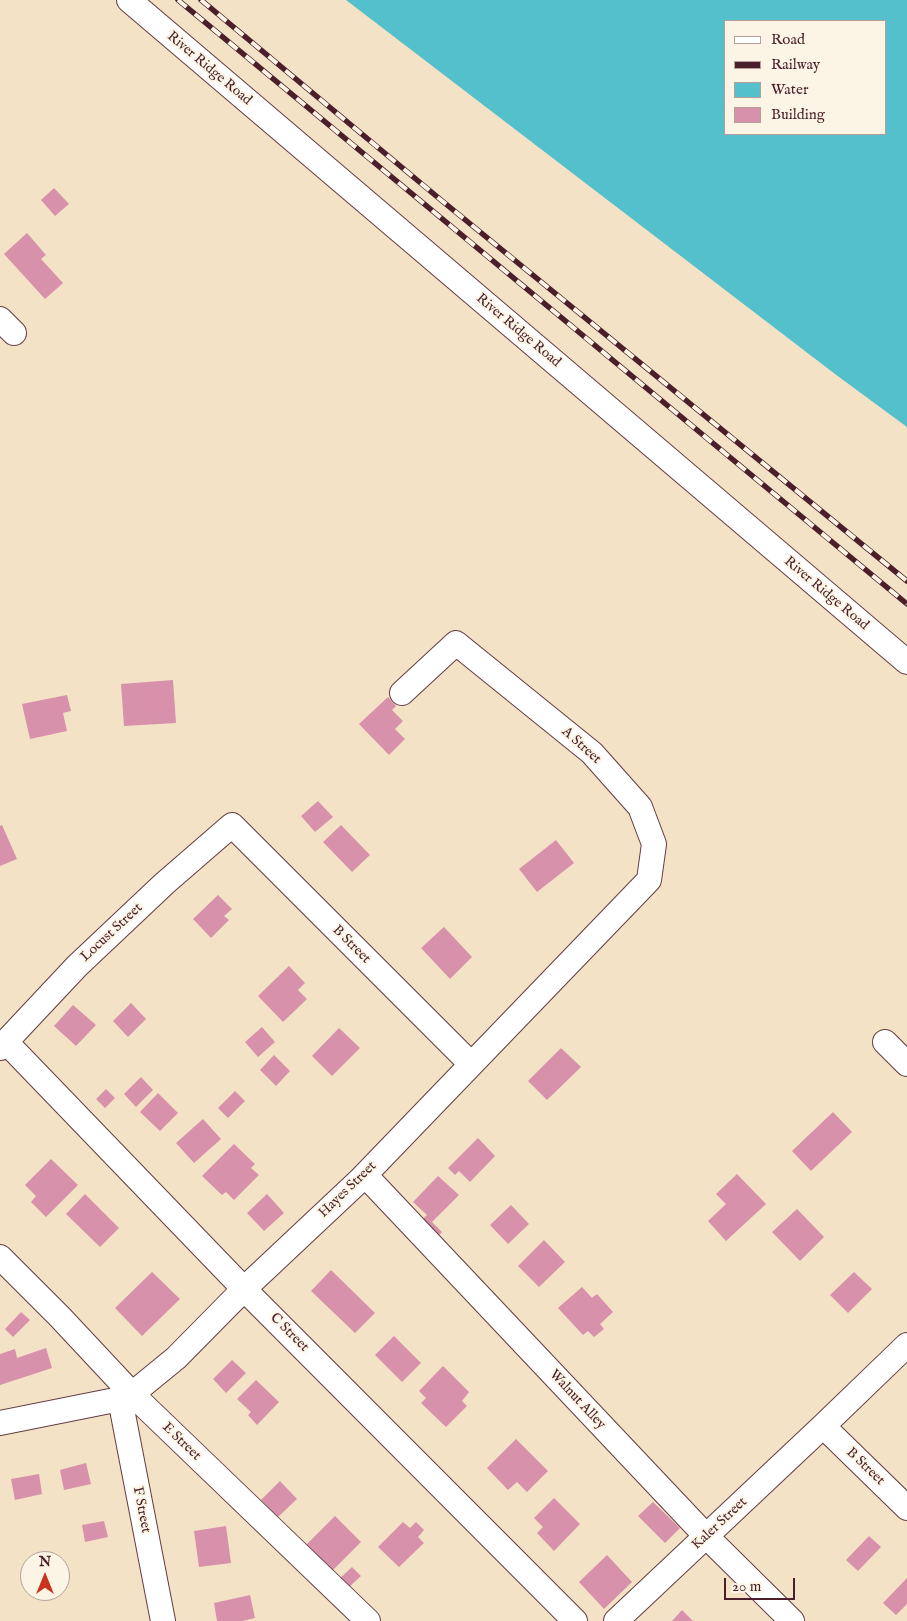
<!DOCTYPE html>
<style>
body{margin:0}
#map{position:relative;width:907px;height:1621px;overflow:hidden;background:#f3e2c5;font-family:"IM FELL English",serif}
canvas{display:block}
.legend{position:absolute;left:724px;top:20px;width:162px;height:115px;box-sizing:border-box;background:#fcf5e5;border:1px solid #b59f9b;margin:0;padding:6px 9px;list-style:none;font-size:15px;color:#4a1f2b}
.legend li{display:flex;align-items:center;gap:10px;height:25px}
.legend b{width:25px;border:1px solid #b59f9b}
.north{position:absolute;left:20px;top:1551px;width:50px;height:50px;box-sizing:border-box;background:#fcf5e5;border:1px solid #b59f9b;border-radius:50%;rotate:0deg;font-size:14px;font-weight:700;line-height:20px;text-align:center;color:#4a1f2b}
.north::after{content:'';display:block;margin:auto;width:18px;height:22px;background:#c8321e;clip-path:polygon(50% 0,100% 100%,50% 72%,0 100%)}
.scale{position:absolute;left:724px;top:1578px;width:71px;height:22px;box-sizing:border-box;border:2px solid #4a1f2b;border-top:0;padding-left:6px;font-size:15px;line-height:18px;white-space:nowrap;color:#4a1f2b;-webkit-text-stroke:4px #fcf5e5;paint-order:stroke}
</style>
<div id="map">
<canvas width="907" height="1621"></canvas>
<ul class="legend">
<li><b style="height:6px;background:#fff"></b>Road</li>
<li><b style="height:6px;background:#4a1f2b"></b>Railway</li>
<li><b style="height:14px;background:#53c0cb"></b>Water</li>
<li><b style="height:14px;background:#d791ab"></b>Building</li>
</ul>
<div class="north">N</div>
<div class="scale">20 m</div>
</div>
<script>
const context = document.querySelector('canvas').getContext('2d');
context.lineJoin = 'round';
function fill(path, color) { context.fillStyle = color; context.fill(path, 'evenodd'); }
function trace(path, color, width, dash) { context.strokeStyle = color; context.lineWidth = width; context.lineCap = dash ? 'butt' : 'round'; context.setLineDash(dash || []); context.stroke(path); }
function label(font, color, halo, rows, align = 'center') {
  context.font = font + ' "IM FELL English",serif'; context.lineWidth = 4; context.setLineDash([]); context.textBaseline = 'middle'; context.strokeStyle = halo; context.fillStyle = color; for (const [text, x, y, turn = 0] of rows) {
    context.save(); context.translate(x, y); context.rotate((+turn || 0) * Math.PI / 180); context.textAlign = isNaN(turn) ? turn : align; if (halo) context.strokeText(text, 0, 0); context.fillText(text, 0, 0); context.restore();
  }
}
fill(new Path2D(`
 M346 0H907V427L835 374ZM726 21H886V134H726Z`), '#53c0cb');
fill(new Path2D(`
 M54 188 69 204 55 216 41 200Z
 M27 233 46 255 41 259 63 283 45 299 4 254Z
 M173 680 176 723 124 726 121 684Z
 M67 695 71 711 63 713 67 731 30 739 22 704Z
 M388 697 396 706 392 710 403 721 395 729 405 739 389 755 359 724Z
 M318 801 333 817 315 832 301 816Z
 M2 825 17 859 0 866V826Z
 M341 825 370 855 352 872 323 842Z
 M556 840 574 863 537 892 519 869Z
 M218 895 232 909 224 916 229 920 211 938 193 919Z
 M444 927 472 957 450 979 421 948Z
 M289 966 305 983 298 990 307 999 283 1022 258 996Z
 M131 1003 146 1019 128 1037 113 1021Z
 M73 1005 96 1025 76 1046 54 1026Z
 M262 1027 275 1042 258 1057 245 1042Z
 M339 1028 360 1048 332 1076 312 1056Z
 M561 1048 581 1067 547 1100 528 1081Z
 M274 1055 290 1071 276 1086 260 1070Z
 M141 1077 153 1090 136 1107 124 1094Z
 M106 1089 115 1098 105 1108 96 1099Z
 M235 1091 245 1101 228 1118 218 1108Z
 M158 1093 178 1113 160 1131 140 1112Z
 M833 1112 852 1132 811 1171 792 1151Z
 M203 1119 221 1139 194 1163 176 1143Z
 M478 1138 495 1156 470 1182 459 1171 455 1175 448 1168Z
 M234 1144 255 1164 251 1168 259 1175 234 1200 226 1192 222 1195 202 1176Z
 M51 1159 78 1185 46 1217 31 1202 36 1196 25 1185Z
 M737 1174 766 1204 726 1241 708 1221 726 1204 716 1194Z
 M438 1176 459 1195 432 1222 442 1232 433 1241 416 1225 427 1215 413 1202Z
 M85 1194 119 1228 100 1247 66 1214Z
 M267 1194 284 1213 264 1231 247 1213Z
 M511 1205 529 1224 508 1244 490 1225Z
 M797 1209 824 1237 800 1261 772 1232Z
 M544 1240 565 1262 539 1287 518 1266Z
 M331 1270 375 1313 355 1333 311 1291Z
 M152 1272 180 1299 142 1336 115 1308Z
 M854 1272 872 1289 848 1313 830 1295Z
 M582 1287 592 1298 597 1294 613 1312 600 1324 604 1329 594 1337 588 1331 583 1335 558 1308Z
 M21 1312 30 1320 13 1337 5 1329Z
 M394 1336 421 1363 402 1382 375 1355Z
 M46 1348 52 1368 0 1385V1354L15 1349 17 1358Z
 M232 1360 246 1373 226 1393 213 1379Z
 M443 1366 469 1392 462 1401 467 1406 446 1427 421 1403 426 1398 419 1391Z
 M256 1380 279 1402 257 1425 248 1415 251 1412 237 1399Z
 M516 1439 548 1471 527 1492 517 1482 508 1490 487 1468Z
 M86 1463 91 1484 64 1490 60 1470Z
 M39 1474 42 1494 15 1500 11 1479Z
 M280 1481 297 1499 278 1517 261 1500Z
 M554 1498 580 1524 554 1551 537 1533 543 1527 534 1518Z
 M653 1502 680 1528 665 1543 638 1516Z
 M335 1516 361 1542 328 1575 302 1549Z
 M104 1521 108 1537 85 1542 82 1525Z
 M403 1522 410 1528 416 1522 424 1530 418 1537 424 1543 399 1567 378 1547Z
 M226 1526 231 1563 199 1567 194 1531Z
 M869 1536 881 1547 858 1571 846 1560Z
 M607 1555 632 1582 604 1609 579 1582Z
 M352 1567 361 1576 345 1591 336 1582Z
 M907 1578V1604L896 1615 883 1603Z
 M250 1595 255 1618 242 1621H217L214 1603Z
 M682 1610 693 1621H672Z`), '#d791ab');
const minor = new Path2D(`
 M129 0 907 662
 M0 319 14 333
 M6 1042 244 1289 575 1621
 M885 1042 907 1064
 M0 1048 77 966 165 883 232 825 471 1064
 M365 1175 706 1536 792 1621
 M0 1257 60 1317 132 1394 368 1621
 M120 1399 163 1621
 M0 1423 120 1399 132 1394 176 1358 244 1289 360 1180 649 880 654 844 640 807 592 753 456 643 402 693
 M823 1426 907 1508
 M616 1621 823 1426 907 1345`);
trace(minor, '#633c42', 26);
trace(minor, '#fff', 24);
const rail = new Path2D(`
 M178 0 907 604
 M201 0 441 200 907 581`);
trace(rail, '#4a1f2b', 5.5);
trace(rail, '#fcf5e5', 4, [11]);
label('14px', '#4a1f2b', '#fcf5e5', [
 ["River Ridge Road",209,69,40],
 ["River Ridge Road",518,331,40],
 ["River Ridge Road",826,594,40],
 ["A Street",581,746,42],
 ["Locust Street",112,933,-43],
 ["B Street",351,945,45],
 ["Hayes Street",348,1190,-44],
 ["C Street",289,1333,45],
 ["Walnut Alley",577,1400,47],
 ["E Street",181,1442,44],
 ["B Street",865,1467,44],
 ["F Street",141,1510,79],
 ["Kaler Street",720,1524,-43]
]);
</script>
